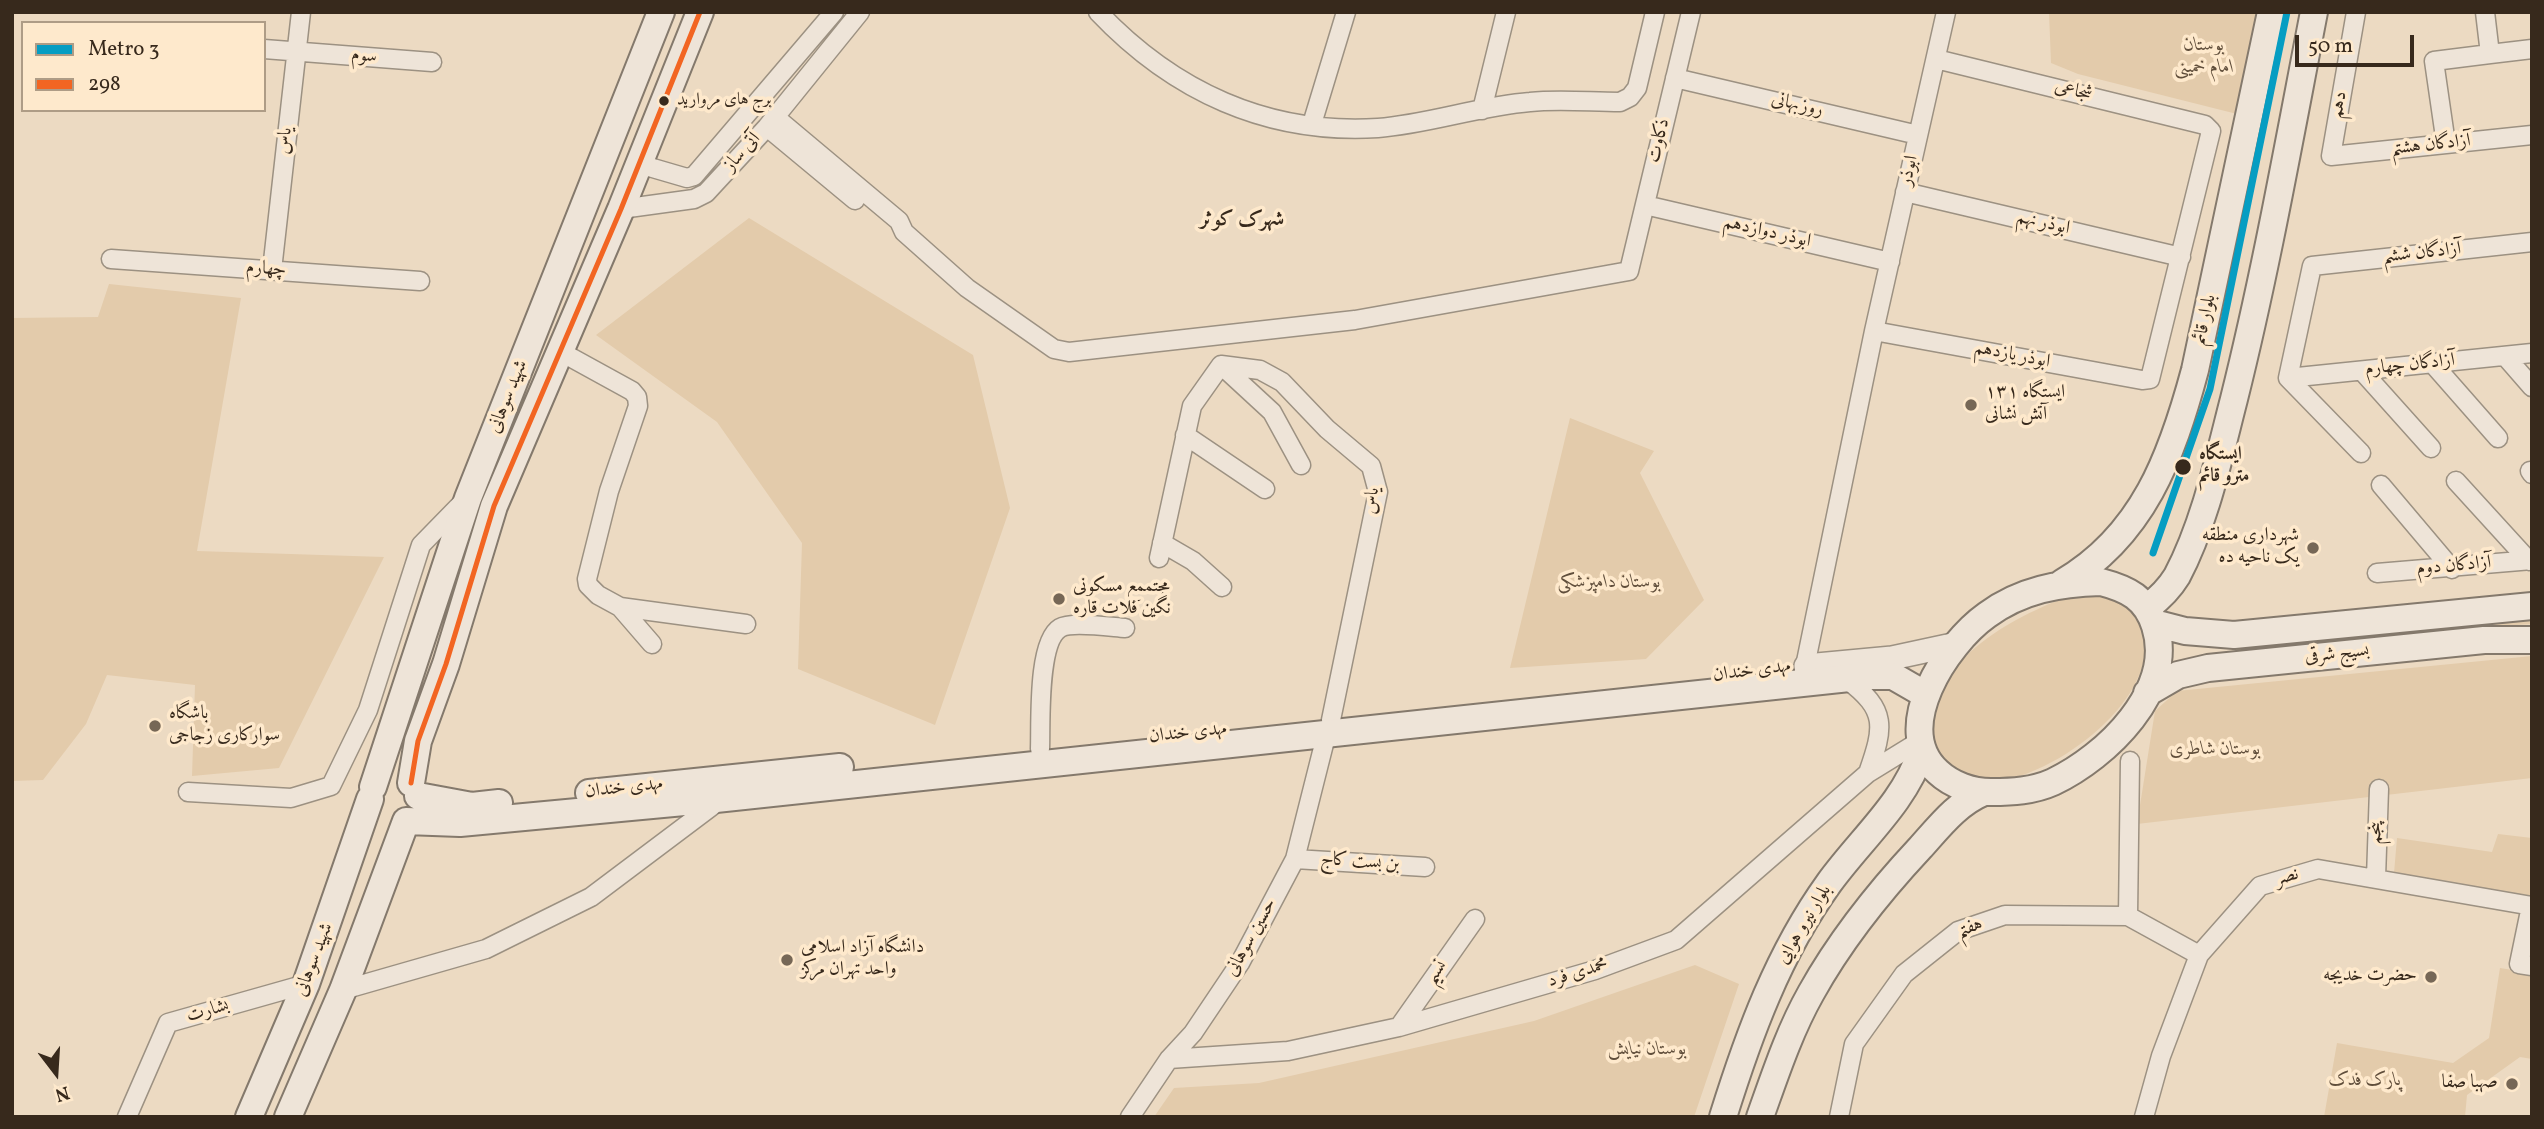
<!DOCTYPE html>
<meta charset="utf-8">
<style>
body{margin:0}
#map{position:relative;width:2544px;height:1129px;overflow:hidden;background:#ecdac2;font-family:Vollkorn,serif}
canvas{display:block}
.frame{position:absolute;inset:0;border:14px solid #37291c;pointer-events:none}
.legend{position:absolute;left:21px;top:21px;width:245px;height:91px;box-sizing:border-box;background:#fee9cc;border:2px solid #ae9c86;margin:0;padding:9px 12px;list-style:none;font-size:21px;color:#37291c}
.legend li{display:flex;align-items:center;gap:14px;height:35px}
.legend b{width:35px;border:2px solid #ae9c86}
.north{position:absolute;left:21px;top:1038px;width:70px;height:70px;-webkit-text-stroke:5px #fee9cc;paint-order:stroke;rotate:163deg;font-size:19px;font-weight:700;line-height:28px;text-align:center;color:#37291c}
.north::after{content:'';display:block;margin:auto;width:24px;height:32px;background:#37291c;clip-path:polygon(50% 0,100% 100%,50% 72%,0 100%)}
.scale{position:absolute;left:2295px;top:35px;width:119px;height:32px;box-sizing:border-box;border:4px solid #37291c;border-top:0;padding-left:9px;font-size:21px;line-height:24px;white-space:nowrap;color:#37291c;-webkit-text-stroke:5px #fee9cc;paint-order:stroke}
</style>
<div id="map">
<canvas width="2544" height="1129"></canvas>
<div class="frame"></div>
<ul class="legend">
<li><b style="height:9px;background:#069dc2"></b>Metro 3</li>
<li><b style="height:9px;background:#f26522"></b>298</li>
</ul>
<div class="north">N</div>
<div class="scale">50 m</div>
</div>
<script>
const context = document.querySelector('canvas').getContext('2d');
context.lineJoin = 'round';
function fill(path, color) { context.fillStyle = color; context.fill(path, 'evenodd'); }
function trace(path, color, width, dash) { context.strokeStyle = color; context.lineWidth = width; context.lineCap = dash ? 'butt' : 'round'; context.setLineDash(dash || []); context.stroke(path); }
function label(font, color, halo, rows, align = 'center') {
  context.font = font + ' Vollkorn,Amiri,serif'; context.lineWidth = 7; context.setLineDash([]); context.textBaseline = 'middle'; context.strokeStyle = halo; context.fillStyle = color; for (const [text, x, y, turn = 0] of rows) {
    context.save(); context.translate(x, y); context.rotate((+turn || 0) * Math.PI / 180); context.textAlign = isNaN(turn) ? turn : align; if (halo) context.strokeText(text, 0, 0); context.fillText(text, 0, 0); context.restore();
  }
}
fill(new Path2D(`
 M2049 12H2263L2241 115 2078 74 2051 63Z
 M749 218 973 355 1010 508 935 725 798 669 802 543 717 422 596 335Z
 M109 284 241 298 197 551 384 557 279 768 192 776 195 685 107 675 86 724 43 780 12 781V318L98 317Z
 M1570 418 1654 451 1640 473 1704 600 1646 659 1510 668Z
 M2082 592C2106 592 2133 601 2142 626 2166 696 2054 778 1992 782 1976 782 1956 770 1941 765 1938 753 1931 736 1931 724 1936 654 2025 610 2082 592Z
 M2532 616V624L2322 638Z
 M2532 656V778L2137 824 2155 711 2177 691Z
 M2498 834 2532 838V900L2394 873 2397 838 2492 852Z
 M1695 965 1739 984 1694 1117H1154L1174 1088 1259 1083 1534 1021Z
 M2500 968 2532 973V1059L2520 1057 2467 1095 2465 1117H2324L2337 1043 2453 1063 2489 1038Z`), '#e3cbab');
const minor = new Path2D(`
 M1098 12C1173 91 1267 135 1378 128 1429 124 1479 106 1530 102 1559 99 1590 102 1620 102L1630 97 1637 88 1655 12
 M2356 12 2331 156 2532 135
 M2485 12 2490 54 2532 49
 M264 49 432 62
 M1675 78 1918 135
 M1482 110 1506 12
 M775 117 899 221 904 232 967 288 1054 349 1069 352 1355 320 1629 271 1691 12
 M1312 124 1346 12
 M767 127 855 200
 M2446 144 2434 61 2490 54
 M639 164 687 178 694 176 834 12
 M1905 192 2181 257
 M1645 205 1890 262
 M621 209 694 199 706 193 767 127 860 12
 M111 259 420 281
 M272 270 301 12
 M1874 331 2142 380 2150 379 2211 131 2205 125 1936 59
 M561 352 632 391 637 397 638 406 609 491 587 579 588 585 598 595 620 607 746 624
 M2505 356 2532 387
 M2433 364 2498 438
 M1221 365 1260 370 1282 382 1327 429 1371 466 1378 492 1331 720
 M1221 365 1272 412 1301 465
 M2362 371 2431 448
 M2288 378 2312 266 2532 242
 M2288 378 2532 353
 M2288 378 2361 453
 M1185 435 1265 489
 M2530 471 2532 474
 M2456 481 2529 561
 M2381 485 2452 569
 M1162 543 1193 561 1222 587
 M1159 558 1192 406 1221 365
 M2377 573 2532 560
 M620 607 652 644
 M1803 676 1874 331 1946 12
 M1846 679C1888 710 1884 727 1868 773
 M1040 749C1041 723 1037 642 1060 628 1071 621 1111 627 1125 628
 M188 792 291 798 331 786 368 710 421 545 462 503
 M1295 859 1425 867
 M2376 878 2379 789
 M2531 906 2519 964 2532 966
 M2128 916 2130 761
 M343 990 486 949 591 897 712 806
 M1399 1027 1475 919
 M1169 1059 1288 1051 1399 1027 1595 970 1676 940 1868 773 1920 741
 M127 1117 168 1023 306 984
 M1130 1117 1169 1059 1193 1033 1240 963 1295 859 1326 736
 M1839 1117 1854 1044 1904 974 1958 931 2005 915 2128 916 2199 955
 M2144 1117 2161 1056 2199 955 2260 886 2318 869 2532 906`);
const tertiary = new Path2D(`
 M1806 666 1892 658 1957 644`);
const secondary = new Path2D(`
 M2101 582C2128 589 2146 598 2155 626 2176 690 2106 757 2053 782 2033 791 2012 792 1991 792 1972 792 1952 785 1938 772 1890 729 1946 644 1987 615 2021 590 2059 583 2101 582Z
 M2062 583C2143 536 2172 456 2195 370L2271 12
 M2148 607C2160 598 2169 589 2177 576 2205 523 2219 457 2234 399 2266 271 2289 141 2314 12
 M2154 623 2185 631 2234 635 2532 606
 M2147 693 2178 675 2208 668 2484 640H2532
 M411 783 418 741 446 664 494 506 621 209 700 12
 M373 787 468 498 661 12
 M589 793 840 767
 M418 796 472 806 499 803
 M249 1117 306 984 370 799
 M288 1117 343 990 406 821 460 823 716 799 1868 676H1893L1926 695
 M1723 1117C1749 1034 1778 954 1829 883 1860 840 1905 802 1921 752
 M1760 1117C1775 1075 1789 1032 1811 993 1841 939 1878 893 1920 848 1939 827 1957 803 1984 792`);
trace(minor, '#9c9182', 21);
trace(tertiary, '#9c9182', 26);
trace(secondary, '#84796c', 30);
trace(minor, '#eee4d8', 18);
trace(tertiary, '#eee4d8', 23);
trace(secondary, '#eee4d8', 26);
trace(new Path2D(`
 M411 783 418 741 446 664 494 506 621 209 700 12`), '#f26522', 5);
trace(new Path2D(`
 M2153 553 2210 389 2287 12`), '#069dc2', 7);
for (const [x, y, r, color] of [
 [664,101,6,"#37291c"],
 [1971,405,7,"#766756"],
 [2183,467,9,"#37291c"],
 [2313,548,7,"#766756"],
 [1059,599,7,"#766756"],
 [155,726,7,"#766756"],
 [787,960,7,"#766756"],
 [2431,977,7,"#766756"],
 [2512,1084,7,"#766756"]
]) { const dot = new Path2D(); dot.arc(x, y, r, 0, 2 * Math.PI); context.fillStyle = color; context.fill(dot); trace(dot, '#fee9cc', 2.5); }
label('17px', '#37291c', '#fee9cc', [
 ["برج های مروارید",677,101]
], 'left');
label('italic 19px', '#604e3b', '#fee9cc', [
 ["بوستان",2204,47],
 ["امام خمینی",2204,69],
 ["بوستان دامپزشکی",1609,584],
 ["بوستان شاطری",2215,751],
 ["بوستان نیایش",1647,1051],
 ["پارک فدک",2365,1082]
]);
label('19px', '#37291c', '#fee9cc', [
 ["سوم",364,57,5],
 ["شجاعی",2073,92,14],
 ["دهم",2340,105,-80],
 ["روزبهانی",1797,106,13],
 ["یاس",286,141,-84],
 ["ذکاوت",1660,141,-77],
 ["آزادگان هشتم",2431,146,-6],
 ["آتی ساز",743,153,-48],
 ["ابوذر",1910,171,-77],
 ["ابوذر نهم",2043,224,13],
 ["ابوذر دوازدهم",1767,233,13],
 ["آزادگان ششم",2422,254,-6],
 ["چهارم",266,270,4],
 ["بلوار قائم",2206,320,-78],
 ["ابوذر یازدهم",2012,356,11],
 ["آزادگان چهارم",2410,366,-6],
 ["شهید سوهانی",509,397,-68],
 ["یاس",1373,501,-83],
 ["آزادگان دوم",2454,567,-5],
 ["بسیج شرقی",2337,655,-6],
 ["مهدی خندان",1752,672,-7],
 ["مهدی خندان",1188,734,-6],
 ["مهدی خندان",624,789,-6],
 ["پنجم",2377,833,-88],
 ["بن بست کاج",1360,863,4],
 ["نصر",2287,878,-17],
 ["بلوار نیرو هوایی",1805,925,-59],
 ["هفتم",1970,929,-23],
 ["حسین سوهانی",1252,938,-61],
 ["شهید سوهانی",315,960,-69],
 ["نسیم",1437,973,-55],
 ["محمدی فرد",1578,974,-17],
 ["بشارت",208,1012,-16]
]);
label('19px', '#37291c', '#fee9cc', [
 ["ایستگاه ۱۳۱",1985,394],
 ["آتش نشانی",1985,416],
 ["شهرداری منطقه",2299,537,"right"],
 ["یک ناحیه ده",2299,559,"right"],
 ["مجتممع مسکونی",1073,588],
 ["نگین فلات قاره",1073,610],
 ["باشگاه",169,715],
 ["سواركاری زجاجی",169,737],
 ["دانشگاه آزاد اسلامی",801,949],
 ["واحد تهران مرکز",801,971],
 ["حضرت خدیجه",2417,977,"right"],
 ["صهبا صفا",2498,1084,"right"]
], 'left');
label('bold 19px', '#37291c', '#fee9cc', [
 ["ایستگاه",2199,456],
 ["مترو قائم",2199,478]
], 'left');
label('bold 21px', '#37291c', '#fee9cc', [
 ["شهرک کوثر",1242,221]
]);
</script>
